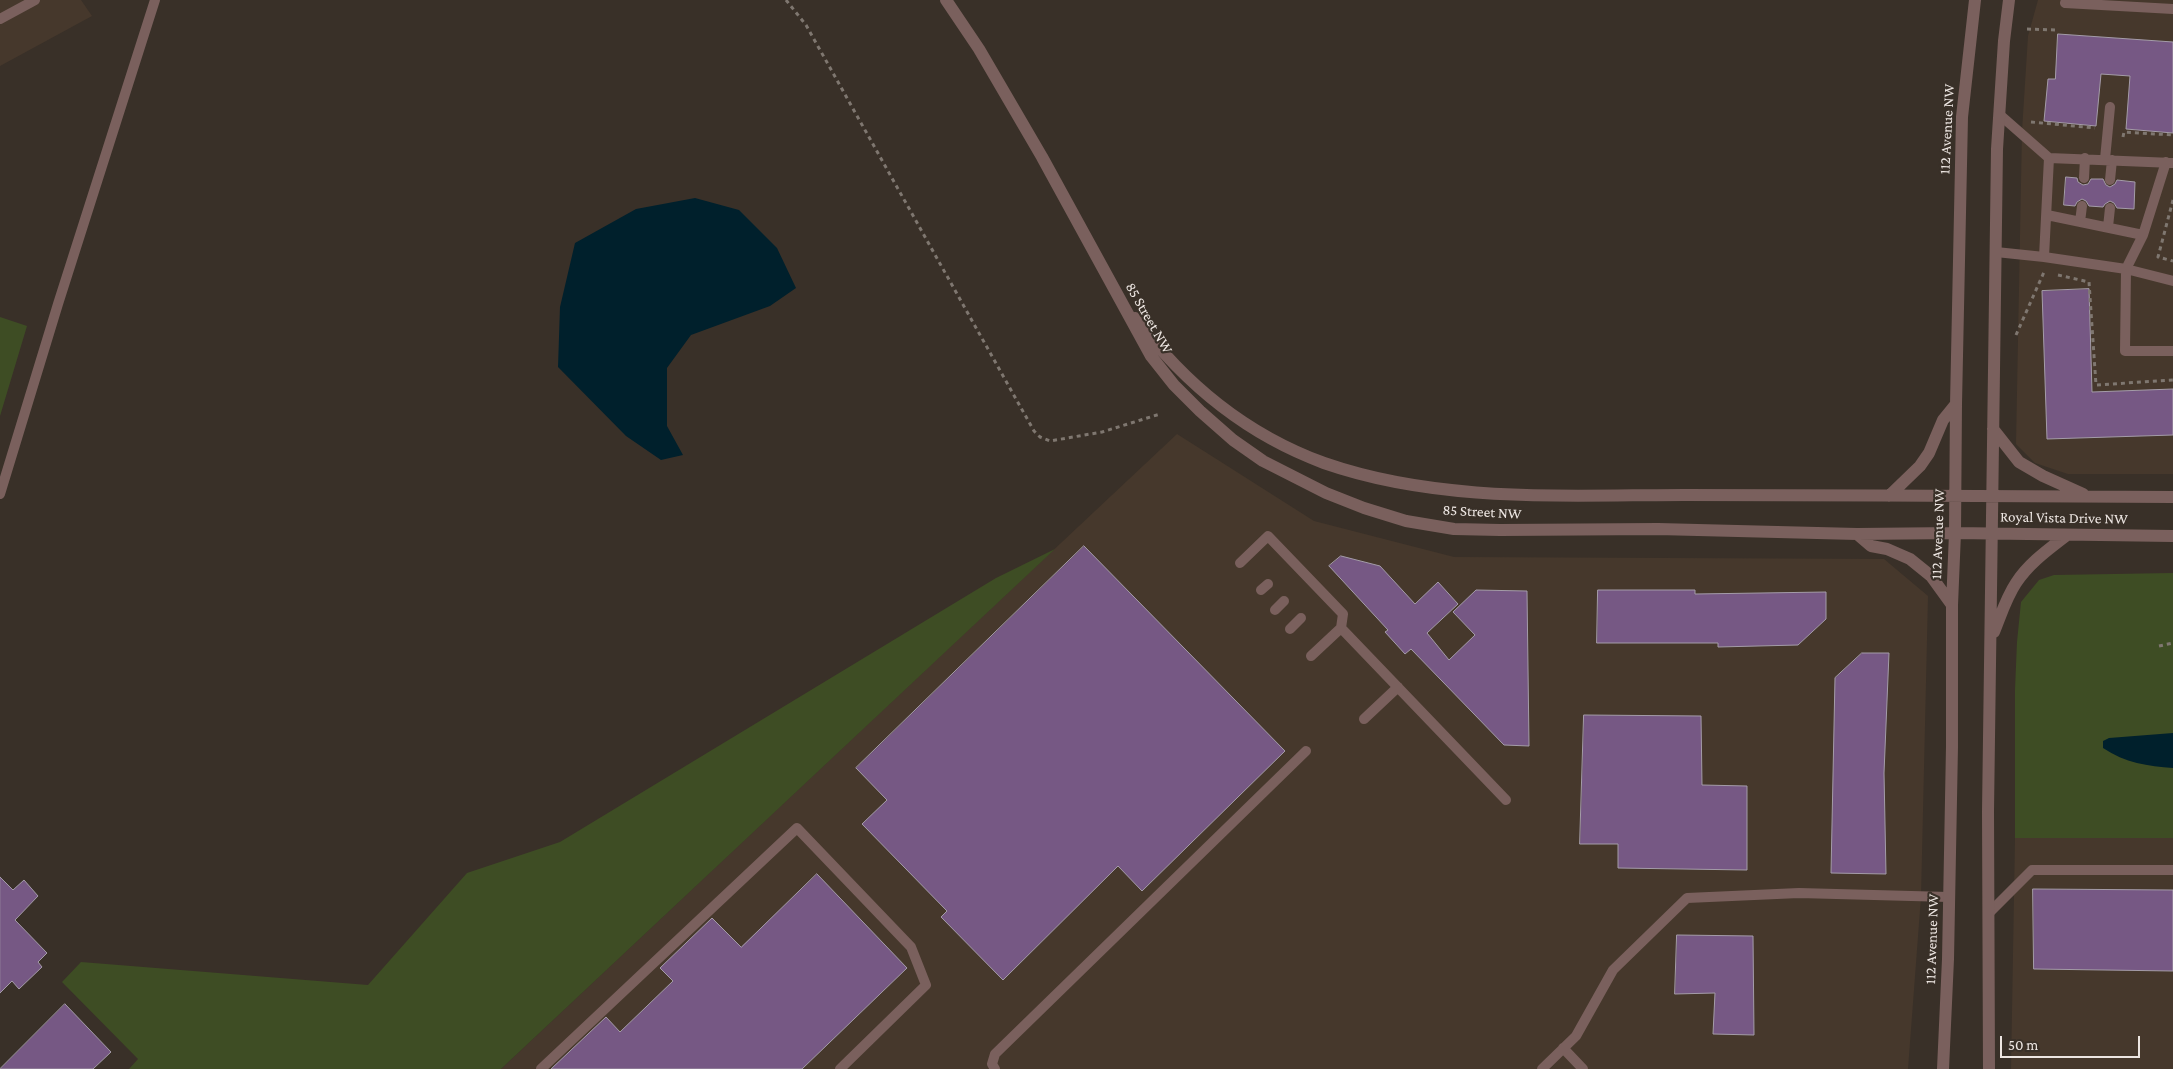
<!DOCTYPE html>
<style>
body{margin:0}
#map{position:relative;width:2173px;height:1069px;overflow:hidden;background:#393028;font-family:"Crimson Pro",serif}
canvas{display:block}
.scale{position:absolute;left:2000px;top:1036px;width:140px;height:22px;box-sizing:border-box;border:2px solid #ede6e2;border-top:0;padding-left:6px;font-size:15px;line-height:18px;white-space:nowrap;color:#ede6e2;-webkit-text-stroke:4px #393028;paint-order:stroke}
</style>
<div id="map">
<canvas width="2173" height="1069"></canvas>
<div class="scale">50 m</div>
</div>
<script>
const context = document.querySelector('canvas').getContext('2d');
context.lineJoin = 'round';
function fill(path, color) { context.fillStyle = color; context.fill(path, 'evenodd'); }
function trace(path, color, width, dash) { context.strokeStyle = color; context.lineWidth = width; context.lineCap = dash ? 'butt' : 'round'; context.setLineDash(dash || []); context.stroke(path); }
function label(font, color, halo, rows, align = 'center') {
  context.font = font + ' "Crimson Pro",serif'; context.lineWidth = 4.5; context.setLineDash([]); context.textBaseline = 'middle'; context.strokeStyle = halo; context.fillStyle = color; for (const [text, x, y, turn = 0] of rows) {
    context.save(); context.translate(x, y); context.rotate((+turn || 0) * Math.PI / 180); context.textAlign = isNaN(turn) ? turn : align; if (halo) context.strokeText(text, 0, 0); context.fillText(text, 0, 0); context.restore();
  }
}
fill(new Path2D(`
 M0 0H81L92 16 0 66Z
 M2038 0H2173V474H2068L2035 463 2016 444 2022 131 2028 36Z
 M1177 434 1314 521 1454 557 1884 559 1928 596 1921 897 1908 1069H501Z
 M2015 838H2173V1069H2011Z`), '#46382c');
fill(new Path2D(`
 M0 317 27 326 0 416Z
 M1055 549 501 1069H129L138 1059 62 982 81 962 368 985 467 873 560 842 996 578Z
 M2173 573V838H2015V690L2017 642 2021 602 2039 580 2054 575Z`), '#3e4d24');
fill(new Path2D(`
 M695 198 739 210 777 248 796 288 770 306 691 335 667 368V426L683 455 661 460 626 436 558 367 560 307 575 243 636 209Z
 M2173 733V768C2148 766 2125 763 2103 748V741L2109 738Z`), '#00202c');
const building = new Path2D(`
 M2058 34 2173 42V133L2126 129 2130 76 2101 74 2096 126 2044 121 2048 79H2055Z
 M2066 177 2077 178 2078 182 2083 185 2088 184 2091 179H2103L2106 185 2110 187 2115 184 2117 180 2135 182 2134 209 2117 208 2114 203 2110 201 2105 204 2103 207 2089 206 2086 201 2082 199 2077 202 2075 206 2064 205Z
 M2089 289 2092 392 2173 389V435L2047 439 2042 291Z
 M1084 546 1285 751 1142 891 1118 866 1003 980 941 917 947 911 862 824 887 800 856 768Z
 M1341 556 1380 566 1415 604 1438 582 1458 604 1427 633 1449 660 1475 635 1453 612 1476 590 1527 591 1529 746 1504 745 1411 649 1405 654 1385 632 1388 630 1329 566Z
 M1598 590H1695V594L1826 592V619L1798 645 1718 647V643H1597Z
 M1862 653H1889L1884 773 1886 874 1831 873 1835 678Z
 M1584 715 1701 716 1702 785 1747 786V870L1618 868V844H1580Z
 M817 874 907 968 802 1069H551L606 1017 620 1032 673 981 660 968 712 918 741 947Z
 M0 877 13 890 24 880 38 896 15 920 47 953 38 962 42 967 19 989 12 981 0 993Z
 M2033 889 2173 890V971L2034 969Z
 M1677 935 1753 936 1754 1035 1713 1034 1715 993 1675 994Z
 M65 1004 111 1052 93 1069H0Z`);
fill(building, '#765884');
trace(building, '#a49ca8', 1);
trace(new Path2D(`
 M786 0 806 25 1034 431 1040 437 1050 441 1102 432 1160 414
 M2027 29 2058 30
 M2031 122 2095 128
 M2123 137 2124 132 2173 135
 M2173 200 2158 257 2173 261
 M2058 275 2089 282 2096 385 2173 380
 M2016 335 2044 272
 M2159 646 2173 643`), '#7f7770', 3, [4, 4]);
trace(new Path2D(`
 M2066 0 2065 3 2173 9
 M0 19 35 0
 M2000 115 2049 158 2173 163
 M2105 159 2110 107
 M2084 178 2085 158
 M2110 180 2112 160
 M2047 215 2143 235
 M2080 222 2082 206
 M2108 227 2110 208
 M1996 252 2044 257 2126 269 2143 235 2166 162
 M2044 257 2049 158
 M2173 281 2126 269 2125 351H2173
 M0 494 58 304 155 0
 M1240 563 1268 536 1343 614 1341 628
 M1261 590 1268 584
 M1275 610 1284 601
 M1290 629 1301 618
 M1311 656 1341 628 1506 800
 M1364 719 1398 687
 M1988 914 2032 870H2173
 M1563 1048 1583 1069
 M541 1069 797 828 911 947 926 985 840 1069
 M995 1069 992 1064 995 1054 1306 751
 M1542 1069 1576 1036 1613 970 1687 898 1799 893 1949 897`), '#7a605d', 10);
trace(new Path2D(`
 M946 0 979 49 1042 157 1151 356 1174 385 1200 411 1233 440 1263 461 1326 493 1364 508 1406 521 1454 529 1500 530 1658 529 1857 534 1955 533 2173 536
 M1135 318C1185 384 1245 434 1324 463 1439 503 1564 495 1684 495 1847 496 2010 495 2173 497
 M1993 429 2019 462 2043 476 2083 494
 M1889 496 1920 466 1929 453 1943 420 1956 404
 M1857 534 1871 546 1887 549 1910 559 1931 576 1952 605
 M1994 632C2001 615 2006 598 2016 583 2029 563 2049 549 2067 535
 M1943 1069 1948 959 1952 746V605L1955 533 1956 404 1962 117 1975 0
 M1989 1069 1988 811 1997 149 2004 41 2009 0`), '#7a605d', 12);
label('15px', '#ede6e2', '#393028', [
 ["112 Avenue NW",1947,129,-87],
 ["85 Street NW",1149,318,60],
 ["85 Street NW",1482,512,3],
 ["Royal Vista Drive NW",2064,518,1],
 ["112 Avenue NW",1938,534,-88],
 ["112 Avenue NW",1932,939,-88]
]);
</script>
